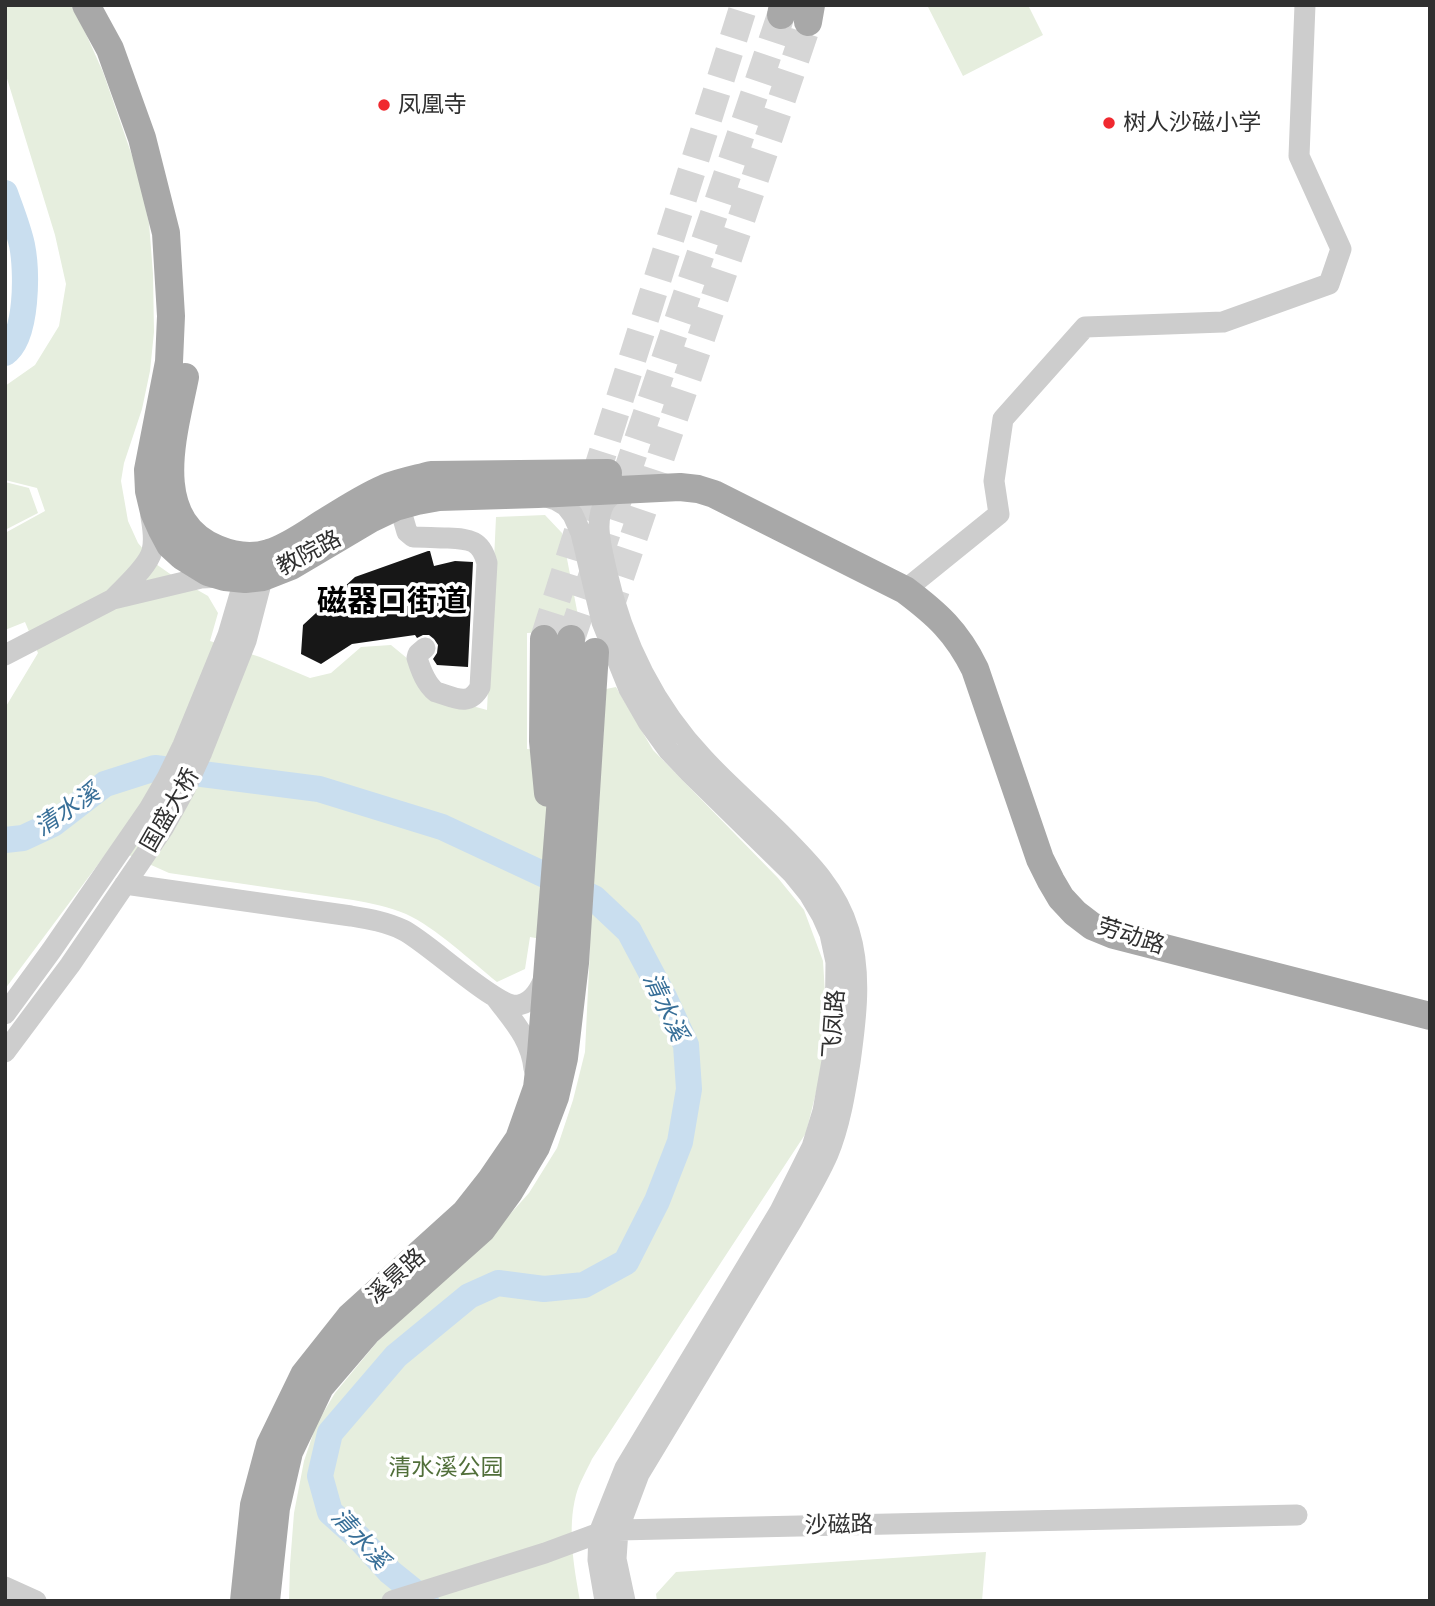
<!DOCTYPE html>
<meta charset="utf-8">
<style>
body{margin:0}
#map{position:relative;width:1435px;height:1606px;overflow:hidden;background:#fff;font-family:"Asap Condensed",sans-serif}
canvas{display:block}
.frame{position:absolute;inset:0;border:7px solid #303030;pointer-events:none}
</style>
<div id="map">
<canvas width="1435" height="1606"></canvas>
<div class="frame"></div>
</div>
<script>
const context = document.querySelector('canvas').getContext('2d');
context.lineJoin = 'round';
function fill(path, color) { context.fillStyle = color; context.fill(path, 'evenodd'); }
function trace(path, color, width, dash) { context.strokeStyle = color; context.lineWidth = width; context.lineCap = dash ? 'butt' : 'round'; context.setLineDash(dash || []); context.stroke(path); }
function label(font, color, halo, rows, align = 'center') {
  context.font = font + ' "Asap Condensed","Noto Sans SC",sans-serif'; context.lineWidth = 7; context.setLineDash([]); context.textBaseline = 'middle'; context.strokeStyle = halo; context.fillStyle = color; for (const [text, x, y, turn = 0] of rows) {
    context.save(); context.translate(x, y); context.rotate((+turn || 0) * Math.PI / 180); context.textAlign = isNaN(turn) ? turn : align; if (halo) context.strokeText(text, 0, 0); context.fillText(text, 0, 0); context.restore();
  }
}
fill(new Path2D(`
 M5 5H71L86 34 103 72 137 170 149 223 153 274 154 332 150 371 142 409 124 463 121 481 128 521 138 543 156 564 173 576 208 596 218 613 210 641 260 657 310 678 331 673 361 647 391 645 408 659 425 693 487 710 496 517 545 515 562 533 581 631 527 633V749L602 756 606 689 616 687 653 750 778 878 804 910 823 961 826 1010 822 1068 806 1133 592 1459C587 1470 579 1483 576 1495 567 1529 574 1567 580 1601H289L290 1565 294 1513 304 1461 316 1425 335 1393 377 1342 485 1242 529 1193 557 1148 573 1100 585 1052 590 948 530 937 525 969 497 982C471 961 435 927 406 914 389 907 371 903 353 900L169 873 111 847 5 989V708L38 653 25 622 5 630V533L45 511 37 488 5 480V386L35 365 59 326 66 284 55 235 5 72Z
 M927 5H1028L1043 35 963 76Z
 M5 482 29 488 38 513 5 530Z
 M986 1552 982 1601H657L656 1594 676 1572Z`), '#e6eede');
trace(new Path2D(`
 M5 193C11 210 18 227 22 245 27 270 28 337 5 353
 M5 840 23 838 53 824 105 784 155 768 319 789 442 827 594 898 629 931 664 997 686 1045 689 1089 680 1142 657 1201 626 1262 584 1285 544 1289 498 1283 469 1296 396 1356 330 1433 320 1476 330 1512 359 1538 390 1572 426 1601`), '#c9deef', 26);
fill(new Path2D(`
 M428 551H430L434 566 455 561 473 562 468 667 437 665 433 659 437 653 438 645 434 639 429 635H423L417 638 415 635 352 644 321 664 301 654 303 625 355 577Z`), '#171717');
trace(new Path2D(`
 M607 616 808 22
 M544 639 744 5
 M571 639 781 15`), '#d6d6d6', 28, [28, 14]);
trace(new Path2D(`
 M616 490C613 494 608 498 605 502 593 522 602 549 606 569 622 640 654 706 704 759 728 785 755 808 780 833 809 862 837 890 849 931 862 973 856 1019 850 1062 845 1093 840 1125 828 1154 818 1177 805 1198 793 1219L639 1474 618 1530 616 1559 625 1601
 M396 494 407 532 413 537C425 537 436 538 448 538 470 539 481 540 487 563L480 687C469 708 454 697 436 692 426 684 421 671 417 658L418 654 425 648
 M540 495 556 500 566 506 573 515 581 533 602 622 629 689 648 722 669 751 690 773 792 873 809 894 822 916 830 934 836 962 835 1044 823 1111 812 1147 780 1211 625 1468 599 1533 598 1560 605 1601
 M151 517C153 528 155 540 152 551 148 567 124 587 113 599L201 578 222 577
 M905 590 999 514 994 481 1003 419 1085 327 1223 322 1329 284 1341 249 1299 156 1305 5
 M5 655 113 599
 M125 884 351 916C369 919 387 922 403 930 428 942 498 1010 519 1005 534 1002 541 987 546 974
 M496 998C513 1021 531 1039 534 1069
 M5 1014 51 951 149 809 167 778 183 745 228 635 248 567
 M5 1052 70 965 164 827 185 789 202 752 246 641 266 564
 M5 1587 36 1601
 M392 1601 545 1553 599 1533 618 1530 1297 1515`), '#cdcdcd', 21);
trace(new Path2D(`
 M86 5 110 49 142 138 166 233 171 316 169 362 148 470 149 491 154 512 162 530 170 545 182 556 208 572 225 577 245 579 263 577 291 566 372 518 395 507 417 501 439 497 538 494 680 487 698 489 714 494 905 590C937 614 957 632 975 669L1040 859 1051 881 1061 898 1075 913 1092 926 1114 935 1430 1016
 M781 15 783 5
 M808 22 811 5
 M185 377C174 433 146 519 217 549 234 556 251 559 269 553 289 547 307 533 325 522 344 510 364 497 385 488 400 482 416 479 431 475L608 473
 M544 639 543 741 548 793
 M244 1601 254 1505 270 1445 304 1375 350 1317 465 1213 491 1180 519 1139 537 1088 541 1054 565 746 571 639
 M266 1601 276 1508 289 1452 320 1387 368 1331 482 1229 509 1192 536 1147 555 1097 564 1058 575 963 595 652`), '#a8a8a8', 28);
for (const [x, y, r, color] of [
 [384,105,7,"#f0292f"],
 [1109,123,7,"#f0292f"]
]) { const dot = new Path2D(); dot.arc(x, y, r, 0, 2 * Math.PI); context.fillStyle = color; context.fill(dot); trace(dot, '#fff', 2.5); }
label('23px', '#303030', '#fff', [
 ["凤凰寺",398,105],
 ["树人沙磁小学",1123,123]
], 'left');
label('23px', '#303030', '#fff', [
 ["教院路",309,553,-28],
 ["国盛大桥",170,810,-60],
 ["劳动路",1131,936,18],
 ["飞凤路",834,1024,-86],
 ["溪景路",396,1276,-42],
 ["沙磁路",839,1525,-1]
]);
label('23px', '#516f3a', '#fff', [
 ["清水溪公园",446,1468]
]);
label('italic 24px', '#386f98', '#fff', [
 ["清水溪",67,810,-34],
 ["清水溪",665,1007,65],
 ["清水溪",360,1539,48]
]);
label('bold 30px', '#000', '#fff', [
 ["磁器口街道",392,602]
]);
</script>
